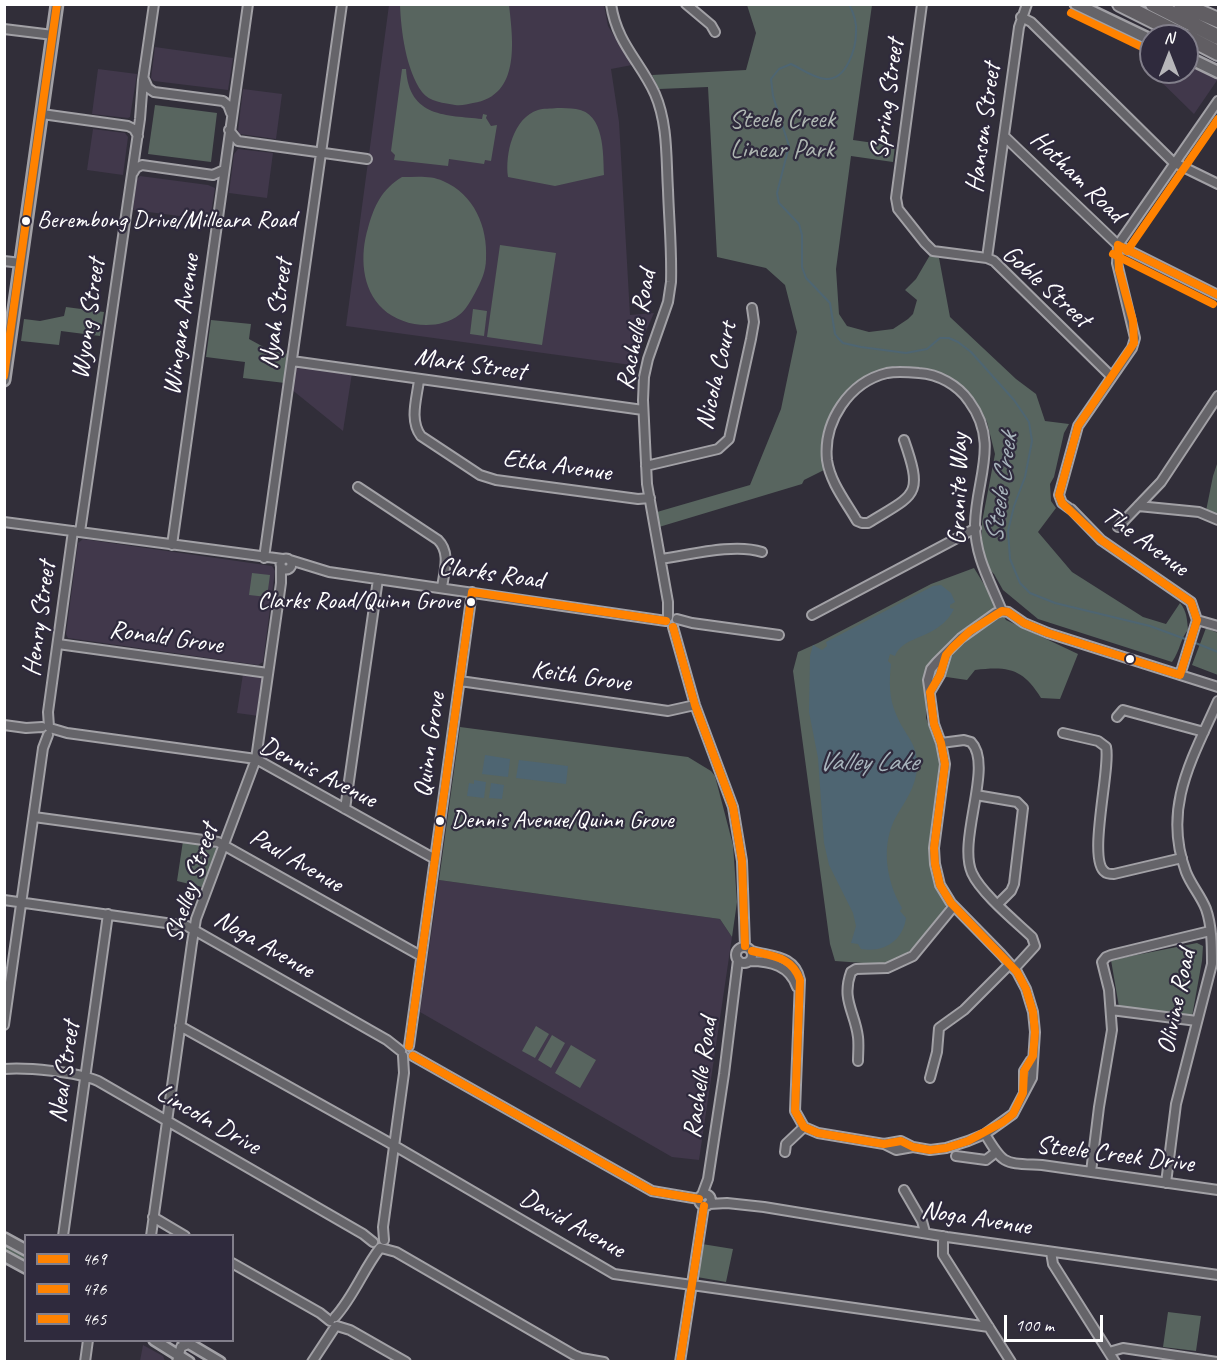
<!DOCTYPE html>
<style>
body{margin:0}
#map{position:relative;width:1223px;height:1366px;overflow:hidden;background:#312e39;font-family:Caveat,sans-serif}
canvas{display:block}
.frame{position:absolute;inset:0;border:6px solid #fff;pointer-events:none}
.legend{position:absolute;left:24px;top:1234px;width:210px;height:108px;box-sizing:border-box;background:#2f2a3d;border:2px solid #827f8b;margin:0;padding:8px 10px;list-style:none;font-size:18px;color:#fff}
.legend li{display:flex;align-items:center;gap:12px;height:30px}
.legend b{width:30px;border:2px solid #827f8b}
.north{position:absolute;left:1139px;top:24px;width:60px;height:60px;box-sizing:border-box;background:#2f2a3d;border:2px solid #827f8b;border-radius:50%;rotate:0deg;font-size:16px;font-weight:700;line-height:24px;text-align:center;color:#fff}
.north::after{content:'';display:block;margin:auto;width:21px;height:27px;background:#b7b6ba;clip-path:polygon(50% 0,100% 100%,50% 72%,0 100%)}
.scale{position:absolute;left:1004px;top:1315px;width:99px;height:27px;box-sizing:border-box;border:3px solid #fff;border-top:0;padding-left:8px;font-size:18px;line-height:21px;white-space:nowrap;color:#fff;-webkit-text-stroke:4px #2f2a3d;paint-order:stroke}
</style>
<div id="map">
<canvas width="1223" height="1366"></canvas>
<div class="frame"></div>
<ul class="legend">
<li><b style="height:8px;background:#ff8200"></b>469</li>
<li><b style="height:8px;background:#ff8200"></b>476</li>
<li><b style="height:8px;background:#ff8200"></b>465</li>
</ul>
<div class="north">N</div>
<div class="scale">100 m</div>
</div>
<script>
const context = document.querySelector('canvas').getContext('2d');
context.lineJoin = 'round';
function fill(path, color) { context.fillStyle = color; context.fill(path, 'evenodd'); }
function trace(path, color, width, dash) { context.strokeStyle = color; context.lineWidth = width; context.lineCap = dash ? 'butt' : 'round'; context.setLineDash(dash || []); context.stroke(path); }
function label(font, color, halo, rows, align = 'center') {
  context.font = font + ' Caveat,sans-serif'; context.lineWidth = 4.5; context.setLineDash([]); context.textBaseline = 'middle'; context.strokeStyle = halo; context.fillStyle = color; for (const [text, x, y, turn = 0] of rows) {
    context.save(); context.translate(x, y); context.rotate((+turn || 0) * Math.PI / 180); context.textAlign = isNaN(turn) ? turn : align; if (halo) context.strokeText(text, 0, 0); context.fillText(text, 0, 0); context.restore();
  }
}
fill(new Path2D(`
 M389 5H604L608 26 632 65 611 69 619 122 630 315 654 313 631 365 346 326Z
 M155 47 233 58 228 90 154 81 151 78Z
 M1151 62V72H1187V63L1218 79 1194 114 1147 68Z
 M98 69 137 74 130 117 128 118 92 114Z
 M243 89 282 94 276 139 240 134 238 131Z
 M93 129 125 133 128 137 123 175 87 170Z
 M238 149 273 153 267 198 229 193 234 154Z
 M140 176 208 185 215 188 210 220 133 210 137 179Z
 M299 366 352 373 343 431 291 389 294 369Z
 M83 539 272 566 275 571 263 662 258 665 68 638 66 634 78 543Z
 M243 674 260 676 264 680 259 716 237 713Z
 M439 880 720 919 732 937 699 1160 672 1157 420 1012Z
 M143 1345 163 1356 165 1361H140Z`), '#41384b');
fill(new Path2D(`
 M400 5H509C513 40 521 96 473 103 467 104 462 106 455 105 445 103 429 102 422 92 406 70 401 31 400 5Z
 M747 5H872L853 140 895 146 893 162 851 156 836 269 839 314 847 326 869 332 893 329 908 319 913 314 917 300 905 290 916 279 930 255 939 258 950 317 1016 379 1036 394 1045 421 1069 424 1064 433 1054 477 1050 484 1051 501 1056 508 1038 532 1072 572 1143 617 1166 624 1180 603C1187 611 1187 620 1188 630 1181 637 1180 651 1172 662L1038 619 1003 590 994 574 989 569 982 546V522L995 454 987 422 973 398 952 380 924 368 896 366 862 378 843 395 830 417 823 446 824 470 804 480 802 484 659 527 657 512 750 485 781 409 797 332 785 285 766 268 717 257 708 87 659 89 652 75 746 70 756 33Z
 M402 69H406C409 118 447 115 482 119L483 114 487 115 486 118 491 126 497 125 491 161 485 160 484 164 449 159 448 166 394 160 395 155 391 151Z
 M155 105 217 113 211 162 148 154Z
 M557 108C563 108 570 108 576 109 605 113 603 154 604 175L555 186 508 177C505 154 513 118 538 110 543 108 551 109 557 108Z
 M402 177C415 177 431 175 443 181 474 194 488 227 486 259 486 271 481 282 475 293 471 300 466 310 459 315 438 331 402 327 383 309 361 289 360 254 368 228 374 206 382 189 402 177Z
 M500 245 556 253 542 345 487 337Z
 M66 307 104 312 100 336 61 331 59 345 21 341 24 319 40 321 64 316Z
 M473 309 487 311 484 336 470 334Z
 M211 320 251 324 249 339 271 351 289 354 285 383 243 378 245 362 206 357Z
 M1218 461V516L1206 511 1213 476Z
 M974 568 1006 620 1078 654 1060 699 1041 698C1023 669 1009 666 975 670L967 680 926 674V718L941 760 931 853 935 876 946 903 945 911 912 949 895 961 877 964 835 961 830 944 793 671 798 652 818 643 931 584Z
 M252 573 270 575 267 597 249 595Z
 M1206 628 1218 633V675L1192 665Z
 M460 727 688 757 711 771 715 776 733 845 737 902 732 937 720 919 439 880Z
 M183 841 214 845 218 850 206 888 177 881Z
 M1197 943 1203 946 1202 961 1191 1022 1120 1013 1111 960Z
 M536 1026 549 1034 535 1058 522 1051Z
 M552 1035 565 1043 551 1068 538 1060Z
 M571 1045 596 1060 580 1088 555 1073Z
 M5 1240 25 1253V1264L5 1252Z
 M702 1244 733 1249 726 1282 697 1277Z
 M1168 1312 1201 1316 1196 1351 1163 1347Z`), '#58655f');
fill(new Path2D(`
 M941 585 951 593 955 602 950 605V608L954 609C939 640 903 634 895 656L890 654 888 661 891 664C889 682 889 698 896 714 905 737 918 741 917 769 915 788 906 800 897 815 880 844 886 881 902 908L900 911 906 918C903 940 885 953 861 949L858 944 851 943 856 926 853 913 829 865 824 843 818 758 809 712 810 656 813 645 822 650 827 646 826 642 933 586Z
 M485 755 510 759 508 777 482 774Z
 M519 760 568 766 566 784 516 778Z
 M474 780 486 782 484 798 467 796 469 783 474 784Z
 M491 783 504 785 502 799 489 798Z`), '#4e6572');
trace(new Path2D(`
 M849 4C853 12 857 23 856 32 856 48 847 80 826 79 813 78 802 69 791 64L779 69 771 79 773 96 789 146 777 193 779 203 799 224 802 235V267L806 278 830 303 835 334 838 338 843 343 861 347 906 353 927 349 940 338H949L958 342 971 352 1014 400 1029 422 1032 441 1025 477 1014 506 1008 531 1010 559 1020 583 1030 593 1055 603 1150 626 1188 640
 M1193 642 1218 652`), '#4e6572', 2);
const minor = new Path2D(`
 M611 4C617 44 640 61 655 94 668 124 666 158 668 190 669 220 672 251 671 282L668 302 648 359 644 377 643 400 647 484 668 602V617
 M686 4 711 25 715 32
 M922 4 896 198 898 209 925 243 933 251 987 258 994 261 1112 377
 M1021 17 1031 22 1175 164
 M4 29 53 35
 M144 79 148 88 154 92 223 101 228 105 231 113
 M42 114 128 126 134 129 138 136
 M229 130 238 141 367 159
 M1004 136 1118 245 1218 295
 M1175 163 1218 184
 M133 173 136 168 142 165 213 175 224 170
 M987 258 1019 27 1027 4
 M4 261 21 263
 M292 361 643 410
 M419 380C417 398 409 420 421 436L480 475 496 480 638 499 650 498
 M904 440C924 497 915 494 868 523H862L857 521C846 502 830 482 827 460 823 422 849 382 887 373 897 371 908 372 919 373 938 374 958 385 969 401 1000 443 976 478 975 524 975 557 990 581 1002 611
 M646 466 718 449 729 439 751 339 754 322 752 308
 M358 487 438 540C451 553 444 571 442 588
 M1138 506 1199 512 1218 520
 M1071 509 1101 540 1191 602 1197 620 1180 675
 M1073 511 1062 503 1059 495 1078 426 1132 348 1135 338 1117 263 1118 245 1218 101
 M4 522 283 559
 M1118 527 1161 482 1218 396
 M80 532 140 119 143 80 154 4
 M172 545 248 4
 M264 558 342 4
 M280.5 564a5.5 5.5 0 1 1 11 0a5.5 5.5 0 1 1-11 0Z
 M661 559C690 555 734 543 762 552
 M290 560 329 572 666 621
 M812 615 976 528
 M677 619 692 623 779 635
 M1197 620 1218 626
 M673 627 695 705 733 807 742 861 745 946
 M58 644 268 673
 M460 681 668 711 695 705
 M930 692 940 675 946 655
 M1117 717 1123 710 1204 732
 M4 725 26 728 42 727
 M49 727 48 712 73 531
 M50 728 67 733 256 759 435 859
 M1063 733 1098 741 1106 747C1111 768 1087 860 1105 872 1107 874 1110 874 1114 874L1182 858
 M941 743 964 740 971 742C994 765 957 840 972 873 981 893 1015 921 1032 937L1035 946 1014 969
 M976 795 1017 802 1023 808 1014 884 1011 891 998 904
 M345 809 378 579
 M34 817 218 842 421 956
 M4 900 187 926 387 1040 401 1051
 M736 955a8 8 0 1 1 16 0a8 8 0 1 1-16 0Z
 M752 951C772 957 795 955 800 980L795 1111 804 1127 818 1133 884 1144 901 1141 913 1147
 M750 961C771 961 790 966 797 987
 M1111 1010 1197 1021
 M4 1025 43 748 48 735
 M180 1026 388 1142 614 1274 989 1327
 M409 1046 472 592
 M413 1056 652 1191 699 1199
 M858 1061C858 1053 859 1045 858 1037 855 1012 841 1000 851 972L856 969 887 968 913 956 954 906
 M4 1069C26 1067 78 1072 98 1081L363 1234 373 1242
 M930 1078 937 1052 939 1028 964 1010 1010 964
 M1024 1091V1071L1031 1060
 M985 1134C1004 1166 1004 1163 1042 1165L1218 1190
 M884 1144 896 1150 913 1147 930 1150 946 1148 968 1141 985 1134 1013 1114 1032 1078 1035 1032 1033 1012 1026 989 1017 972 1001 954 951 903 940 885 935 864 934 848 945 764 941 743 934 724 928 680 931 669 937 662 961 638 996 613 1002 611 1008 612 1024 623 1048 633 1218 687
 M785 1152 786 1144 804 1127
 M956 1156 986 1160 995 1153
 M1091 1172 1099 1107 1112 1030 1109 990 1102 962 1106 957 1111 955 1210 931
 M1166 1183 1176 1104 1212 964C1212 947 1212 926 1206 909 1201 896 1191 885 1186 872 1162 808 1192 759 1218 701
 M904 1190 922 1221 925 1232
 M699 1200a6 6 0 1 1 12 0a6 6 0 1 1-12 0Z
 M702 1195 708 1179 724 1074 738 960
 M709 1204 727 1203 764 1207 947 1237 1218 1275
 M153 1217 185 1236
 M63 1236 108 914
 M151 1236 192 943 196 919 256 759 281 583V567
 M943 1236V1255L1011 1362
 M384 1240 383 1227 404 1073 403 1056
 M381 1248 396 1252 574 1355 581 1358 604 1362
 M1051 1252 1053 1264 1115 1362
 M232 1263 320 1313 330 1321
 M335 1317C354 1296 363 1270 380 1248
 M337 1326 350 1330 406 1362
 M1109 1352 1123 1348 1217 1362
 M85 1362 88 1340
 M177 1362 181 1347 188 1344
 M312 1362 335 1327
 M680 1362 704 1206`);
const tertiary = new Path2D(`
 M4 1238 26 1250
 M4 1256 26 1268
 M154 1340 189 1362
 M183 1340 220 1362`);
const secondary = new Path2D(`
 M1076 4 1151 40
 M1187 57 1218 72
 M4 380 57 4`);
const motorway = new Path2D(`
 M1120 4 1184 36
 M1153 4 1218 37
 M1181 4 1218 20
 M1187 37 1218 53`);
trace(minor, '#a2a1a6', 12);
trace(tertiary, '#a2a1a6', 14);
trace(secondary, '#a2a1a6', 15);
trace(motorway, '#a2a1a6', 18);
trace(minor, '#656469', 8);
trace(tertiary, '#656469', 9);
trace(secondary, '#656469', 10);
trace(motorway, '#615e63', 14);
trace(new Path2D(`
 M1118 245 1119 270 1133 321 1134 343 1078 426 1059 495 1062 503 1101 540 1191 602 1197 620 1180 675
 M1118 245 1218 295
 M472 592 666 621
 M673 627 695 705 733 807 742 861 745 946
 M752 951C773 956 792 957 800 980L795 1111 804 1127 818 1133 884 1144 901 1141 913 1147 930 1150 946 1148 968 1141 1003 1122 1013 1114 1023 1093 1024 1071 1033 1056 1035 1032 1033 1012 1026 989 1017 972 951 903 940 885 935 864 934 848 945 764 941 743 934 724 930 692 940 675 946 655 952 648 970 631 1002 611 1008 612 1024 623 1048 633 1180 675
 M409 1046 472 592
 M413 1056 652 1191 699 1199
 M680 1362 704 1206`), '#ff8200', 8);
trace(new Path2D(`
 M1071 13 1146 49
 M1127 251 1218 119
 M1113 254 1213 304`), '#ff8200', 8);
trace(new Path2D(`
 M4 376 57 4`), '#ff8200', 8);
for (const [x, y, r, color] of [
 [26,221,5,"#fff"],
 [471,602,5,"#fff"],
 [1130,659,5,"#fff"],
 [440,821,5,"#fff"]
]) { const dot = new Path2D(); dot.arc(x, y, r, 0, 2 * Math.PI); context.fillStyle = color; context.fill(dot); trace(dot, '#2f2a3d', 2); }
label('24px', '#fff', '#2f2a3d', [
 ["Berembong Drive/Milleara Road",37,221],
 ["Clarks Road/Quinn Grove",460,602,"right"],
 ["Dennis Avenue/Quinn Grove",451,821]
], 'left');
label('26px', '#fff', '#2f2a3d', [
 ["Spring Street",888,99,-82],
 ["Hanson Street",984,128,-82],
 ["Hotham Road",1077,177,44],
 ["Goble Street",1046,287,42],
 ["Nyah Street",277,314,-82],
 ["Wyong Street",89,319,-82],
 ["Wingara Avenue",182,325,-82],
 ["Rachelle Road",637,330,-79],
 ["Mark Street",470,365,8],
 ["Nicola Court",717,376,-77],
 ["Etka Avenue",557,466,8],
 ["Granite Way",959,489,-89],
 ["The Avenue",1145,542,36],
 ["Clarks Road",491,574,8],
 ["Henry Street",40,619,-82],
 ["Ronald Grove",166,638,8],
 ["Keith Grove",581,677,8],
 ["Quinn Grove",430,745,-82],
 ["Dennis Avenue",318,773,27],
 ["Paul Avenue",296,861,30],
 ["Shelley Street",192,883,-72],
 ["Noga Avenue",264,945,30],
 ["Olivine Road",1177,1002,-78],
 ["Neal Street",65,1072,-82],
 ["Rachelle Road",701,1078,-82],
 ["Lincoln Drive",208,1120,30],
 ["Steele Creek Drive",1115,1155,7],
 ["Noga Avenue",976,1219,9],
 ["David Avenue",572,1224,29]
]);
label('26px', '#aeb6b2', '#2f2a3d', [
 ["Steele Creek",782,120],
 ["Linear Park",782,150]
]);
label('italic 27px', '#a8b4bc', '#2f2a3d', [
 ["Steele Creek",1002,488,-82],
 ["Valley Lake",868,763]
]);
</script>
